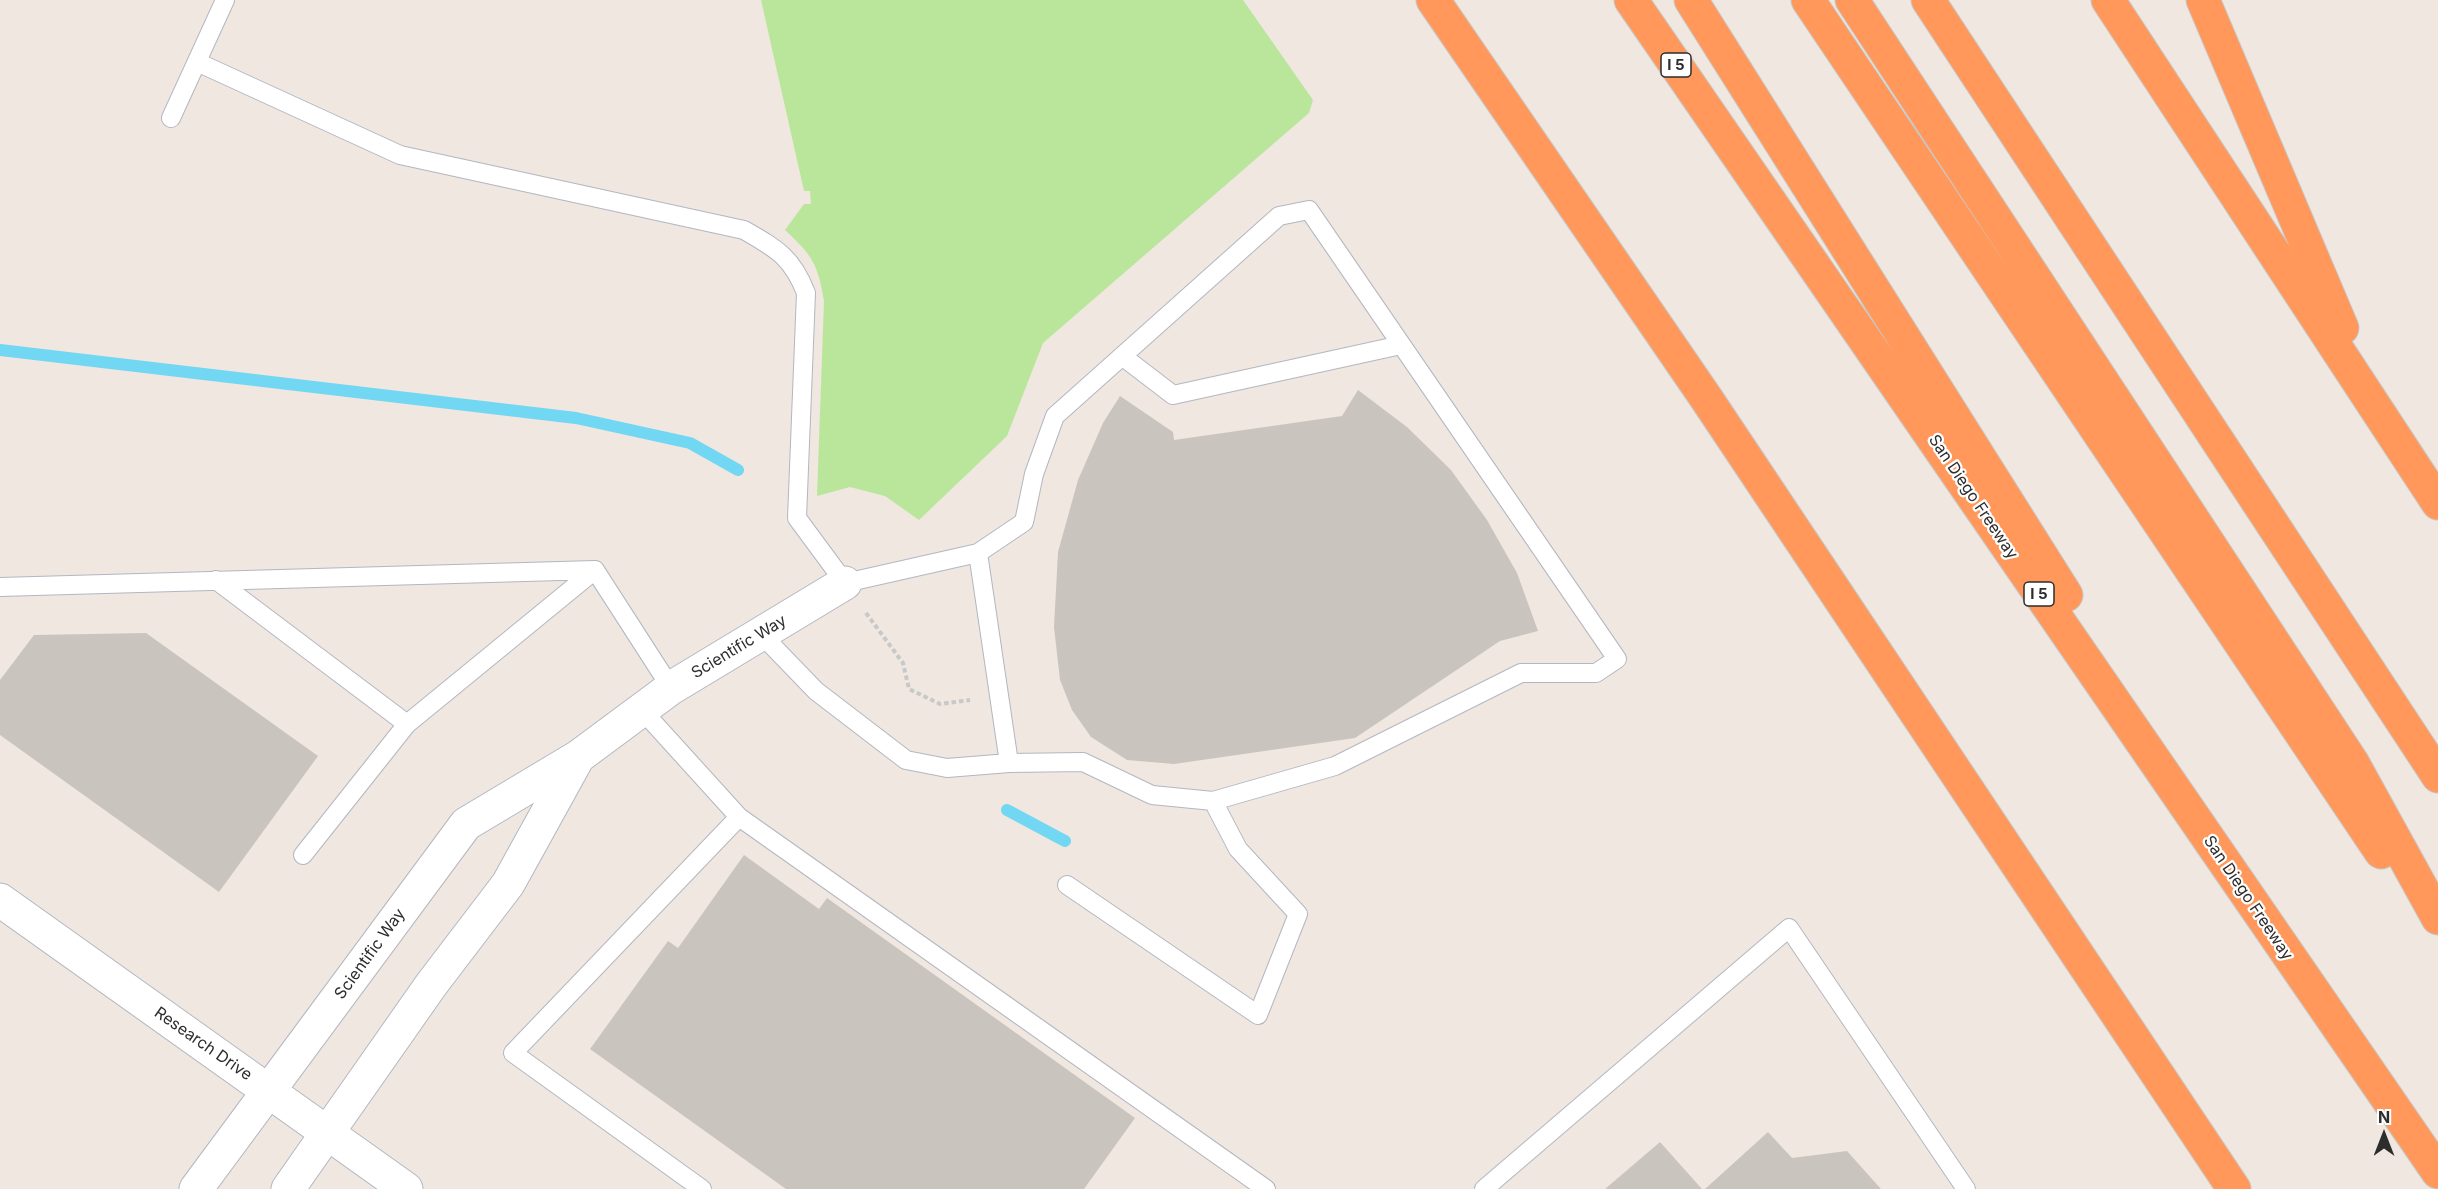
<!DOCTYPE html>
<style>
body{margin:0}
#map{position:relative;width:2438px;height:1189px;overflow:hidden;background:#efe7e0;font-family:Inter,sans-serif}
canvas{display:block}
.north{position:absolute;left:2354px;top:1105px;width:60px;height:60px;-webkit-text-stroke:4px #fff;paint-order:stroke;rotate:0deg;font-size:16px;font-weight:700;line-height:24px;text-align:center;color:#2d2d2d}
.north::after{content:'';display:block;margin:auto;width:21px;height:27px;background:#2d2d2d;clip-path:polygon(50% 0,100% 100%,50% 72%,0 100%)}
</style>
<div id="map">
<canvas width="2438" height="1189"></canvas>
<div class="north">N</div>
</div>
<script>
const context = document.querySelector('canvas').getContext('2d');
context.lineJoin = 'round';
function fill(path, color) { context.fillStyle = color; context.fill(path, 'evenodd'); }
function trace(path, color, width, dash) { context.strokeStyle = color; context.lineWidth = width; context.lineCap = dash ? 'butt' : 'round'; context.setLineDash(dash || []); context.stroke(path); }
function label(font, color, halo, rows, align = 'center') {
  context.font = font + ' Inter,sans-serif'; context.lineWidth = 4.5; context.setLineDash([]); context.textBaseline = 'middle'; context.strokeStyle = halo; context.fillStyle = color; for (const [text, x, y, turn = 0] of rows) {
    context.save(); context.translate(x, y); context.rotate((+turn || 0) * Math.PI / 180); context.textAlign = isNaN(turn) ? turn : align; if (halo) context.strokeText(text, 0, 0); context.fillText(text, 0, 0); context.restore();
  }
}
fill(new Path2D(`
 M761 0H1243L1313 100 1309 113 1043 343 1007 436 919 520 885 496 850 487 817 496 824 301C818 264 812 255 785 230L804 204H811L810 191H804Z`), '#b9e69b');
trace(new Path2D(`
 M0 350 576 418 690 443 738 470
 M1007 810 1065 841`), '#71d7f2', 12);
fill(new Path2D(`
 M1358 390 1407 427 1451 470 1487 520 1517 573 1538 631 1500 641 1355 738 1174 764 1127 760 1091 737 1072 710 1060 680 1054 627 1058 552 1078 480 1103 423 1120 396 1173 432 1174 440 1342 416Z
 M146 633 318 756 219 892 0 735V680L34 635Z
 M744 855 819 909 827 898 1135 1118 1084 1189H786L590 1049 668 941 678 948Z
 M1768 1132 1792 1158 1847 1151 1881 1189H1705Z
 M1660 1142 1702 1189H1605Z`), '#cac4bf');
const lane = new Path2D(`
 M197 62 400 155 744 230C777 249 792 257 806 293L797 518 845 583 978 553 1009 763 947 768 906 760 816 691 760 633
 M171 118 225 0
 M1122 356 1173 395 1401 345
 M978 553 1024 522 1034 474 1055 416 1279 216 1309 210 1617 659 1596 673H1521L1335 766 1213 801 1152 795 1083 762 1009 763
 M216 580 407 724 595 570
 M0 587 595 570 671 688
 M641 709 739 817 1266 1189
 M303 855 407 724
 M1067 885 1258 1015 1298 914 1238 849 1213 801
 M702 1189 513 1053 739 817
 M1484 1189 1789 928 1966 1189`);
const secondary = new Path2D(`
 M0 900 406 1189
 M196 1189 466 824 578 757 671 688 845 583
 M288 1189 431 985 508 884 577 759`);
const highway = new Path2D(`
 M1433 0 1706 398 2234 1189
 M1631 0 2438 1172
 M1691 0 2066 595
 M1808 0 2381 852
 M1852 0 2352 762 2438 918
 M1928 0 2438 776
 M2108 0 2438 503
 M2203 0 2342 328`);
trace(lane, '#b3b7c1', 20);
trace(secondary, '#b3b7c1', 35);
trace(highway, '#c8c8c8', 35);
trace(new Path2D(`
 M866 613 903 663 909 689 940 704 970 700`), '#c8c8c8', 4, [4.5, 3]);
trace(lane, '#fff', 18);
trace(secondary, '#fff', 33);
trace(highway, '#ff985a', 33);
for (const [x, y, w] of [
 [1676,65,30],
 [2039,594,30]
]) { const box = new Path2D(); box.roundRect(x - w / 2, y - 12, w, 24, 4.5); context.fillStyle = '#fff'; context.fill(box); trace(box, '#2d2d2d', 1.5); }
label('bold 15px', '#2d2d2d', null, [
 ["I 5",1676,65],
 ["I 5",2039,594]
]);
label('16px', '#2d2d2d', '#fff', [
 ["San Diego Freeway",1973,497,56],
 ["Scientific Way",739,647,-31],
 ["San Diego Freeway",2248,898,56],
 ["Scientific Way",370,954,-54],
 ["Research Drive",203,1044,35]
]);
</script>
